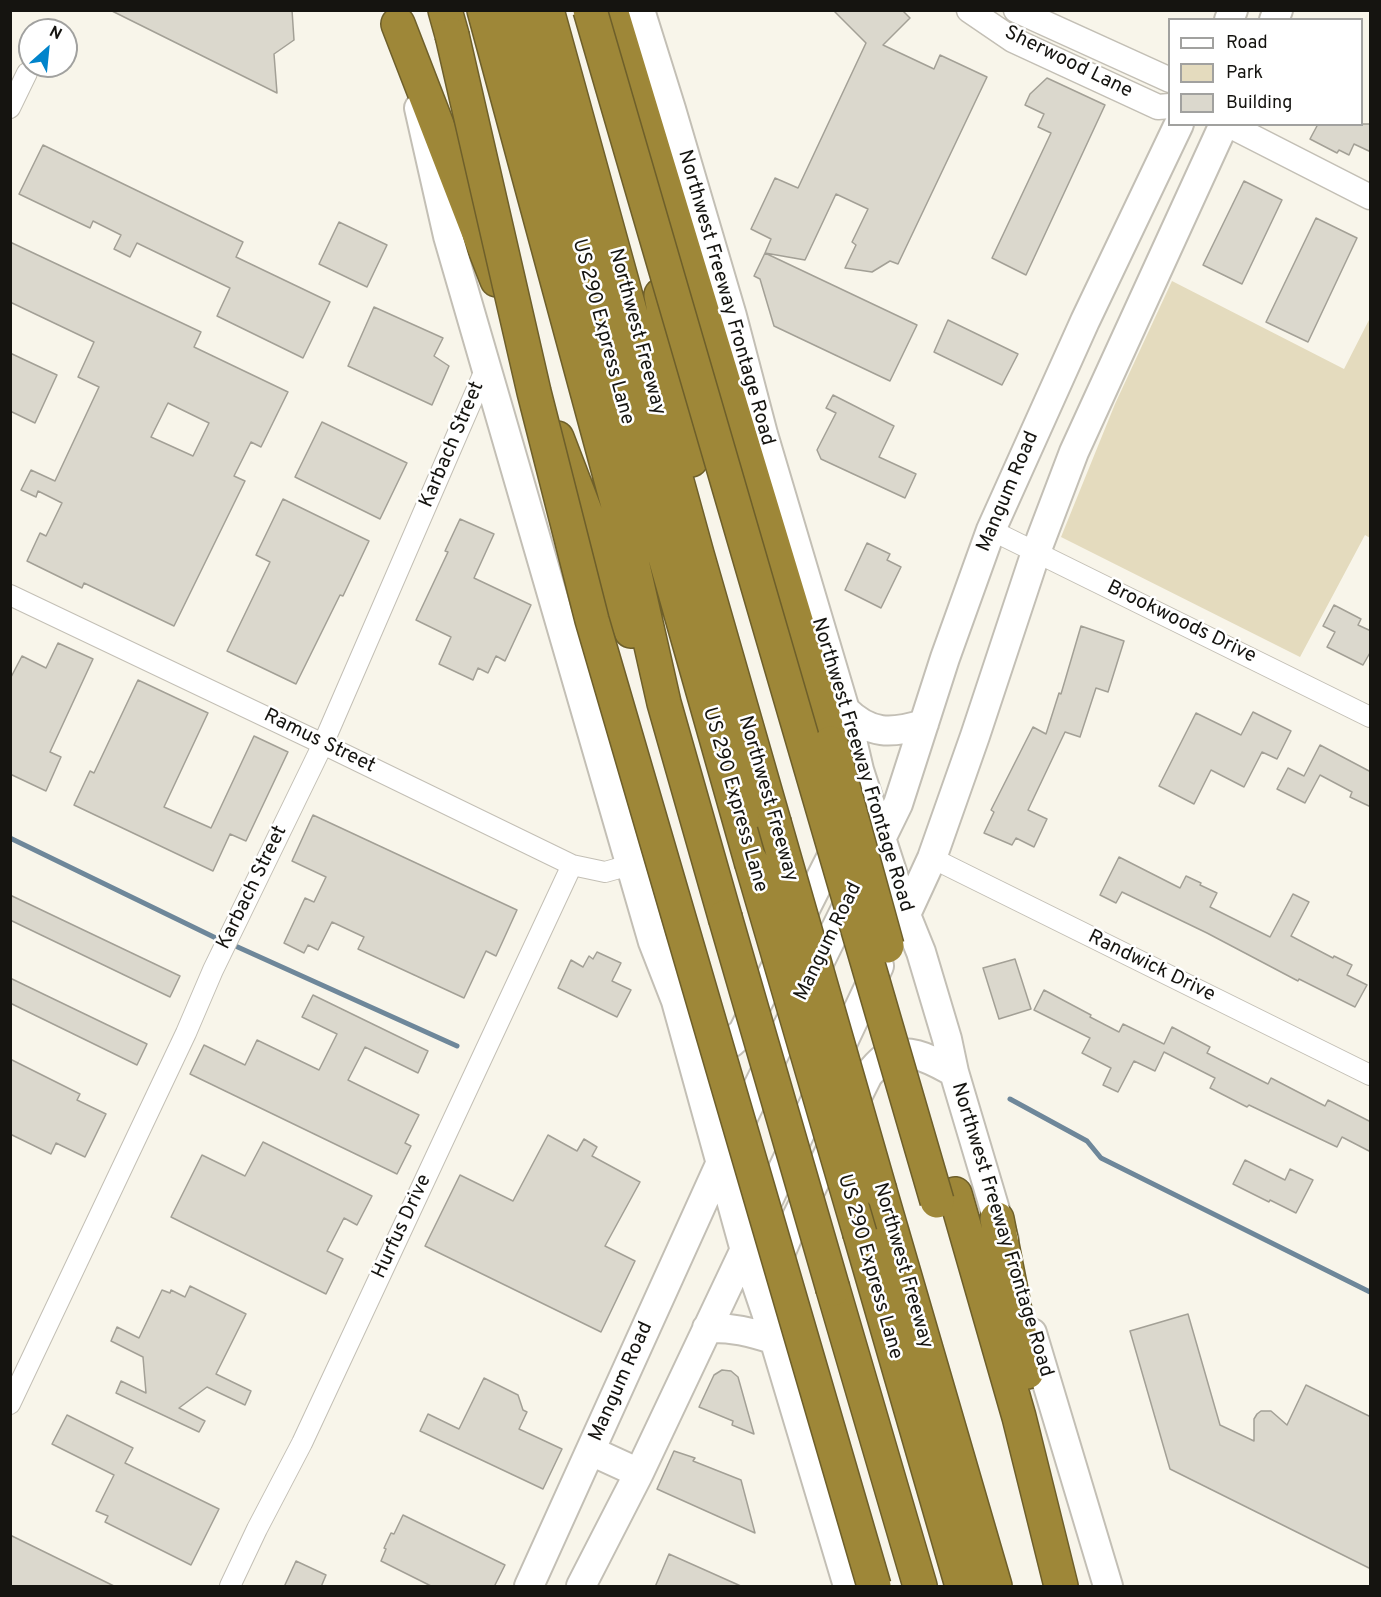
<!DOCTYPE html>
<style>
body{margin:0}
#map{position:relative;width:1381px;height:1597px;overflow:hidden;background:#f8f5ea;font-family:Overpass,sans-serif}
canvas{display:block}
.frame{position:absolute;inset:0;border:12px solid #151410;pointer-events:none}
.legend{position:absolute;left:1168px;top:18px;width:195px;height:108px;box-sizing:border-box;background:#fff;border:2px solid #a1a19f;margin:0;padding:8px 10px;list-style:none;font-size:18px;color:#151410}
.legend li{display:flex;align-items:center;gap:12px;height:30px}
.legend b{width:30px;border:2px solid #a1a19f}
.north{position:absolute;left:18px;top:18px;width:60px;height:60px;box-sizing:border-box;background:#fff;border:2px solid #a1a19f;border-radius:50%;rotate:27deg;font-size:16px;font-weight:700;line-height:24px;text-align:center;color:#151410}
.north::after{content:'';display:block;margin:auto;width:21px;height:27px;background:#0184cb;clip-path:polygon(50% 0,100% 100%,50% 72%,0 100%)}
</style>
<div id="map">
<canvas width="1381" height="1597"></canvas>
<div class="frame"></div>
<ul class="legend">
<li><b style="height:8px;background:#fff"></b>Road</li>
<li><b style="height:16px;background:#e4dbbe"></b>Park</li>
<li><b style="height:16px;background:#dbd8cd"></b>Building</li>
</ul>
<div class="north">N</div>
</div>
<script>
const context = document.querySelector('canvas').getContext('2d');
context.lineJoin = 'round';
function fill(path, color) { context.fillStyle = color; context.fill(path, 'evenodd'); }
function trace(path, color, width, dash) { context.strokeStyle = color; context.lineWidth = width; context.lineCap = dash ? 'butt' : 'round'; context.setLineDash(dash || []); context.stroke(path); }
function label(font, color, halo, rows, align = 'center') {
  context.font = font + ' Overpass,sans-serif'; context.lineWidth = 5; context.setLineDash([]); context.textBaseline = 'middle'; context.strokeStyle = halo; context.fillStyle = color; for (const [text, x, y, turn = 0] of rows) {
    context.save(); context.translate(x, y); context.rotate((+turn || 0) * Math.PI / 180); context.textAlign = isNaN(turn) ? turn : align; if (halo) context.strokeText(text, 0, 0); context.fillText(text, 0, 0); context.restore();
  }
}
fill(new Path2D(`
 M1172 281 1344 369 1370 318V538L1365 535 1300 657 1061 537 1115 404Z`), '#e4dbbe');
trace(new Path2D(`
 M10 838 222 941
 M231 944 457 1046
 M1010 1099 1087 1141 1101 1158 1370 1292`), '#6e879a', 5);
const building = new Path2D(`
 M110 10H292L294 40 274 54 277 93Z
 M833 10H902L910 18 883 45 934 69 940 55 987 77 898 264 890 261 872 272 845 268 856 245 852 242 868 209 836 194 805 260 765 253 771 239 751 229 775 178 798 188 866 43Z
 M1047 78 1105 105 1026 275 992 258 1051 133 1038 127 1044 114 1025 105 1030 94Z
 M1318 124H1371V152L1354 144 1349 155 1339 150 1337 153 1310 139Z
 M43 145 243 242 236 257 330 302 303 358 217 316 230 288 137 243 130 257 114 249 121 235 93 221 90 228 19 194Z
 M1244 181 1282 200 1242 284 1203 265Z
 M1316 218 1357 238 1308 342 1266 322Z
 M339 222 387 245 367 287 319 264Z
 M10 242 201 332 194 347 288 392 261 447 251 442 234 476 245 481 174 626 84 583 82 588 27 561 40 533 46 536 62 503 38 491 36 497 21 490 31 470 55 481 99 387 78 377 94 342 10 302ZM168 403 209 423 193 456 151 437Z
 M765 253 917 325 890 381 774 326 760 279 754 276Z
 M374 307 443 338 434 356 449 366 432 405 348 366Z
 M948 320 1018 354 1002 385 934 352Z
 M10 353 57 375 35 423 10 411Z
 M833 395 894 426 879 457 916 474 905 498 821 459 817 450 836 413 826 408Z
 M322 422 407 463 380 519 295 477Z
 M283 499 369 541 343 596 340 595 296 684 227 651 270 562 256 555Z
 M460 519 494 534 474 578 531 605 505 661 496 656 488 673 478 668 473 680 439 664 451 637 416 620 448 552 445 551Z
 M867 543 890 554 887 560 901 567 881 608 845 590Z
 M1334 605 1361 619 1358 625 1371 631V651L1363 665 1327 647 1335 632 1323 626Z
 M1081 626 1124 641 1108 692 1096 688 1080 737 1065 732 1028 810 1047 819 1034 847 1016 838 1012 845 984 833 994 812 991 810 1033 727 1046 734 1059 693 1061 694Z
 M58 643 93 659 50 752 61 757 46 791 10 774V679L22 656 46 668Z
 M138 680 208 713 164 807 211 828 254 736 288 752 246 841 230 834 213 871 74 805 90 771 94 773Z
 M1253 712 1291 731 1277 759 1262 752 1244 787 1211 770 1194 804 1159 786 1196 713 1241 735Z
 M1320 745 1371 772V807L1350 797 1352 792 1320 775 1305 803 1277 789 1288 768 1304 776Z
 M313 815 517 910 496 956 486 951 464 998 358 949 364 937 332 922 318 950 308 945 304 953 284 943 305 898 314 902 326 877 292 861Z
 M1119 857 1180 888 1186 876 1201 883 1200 885 1217 893 1210 907 1270 937 1293 894 1309 902 1291 936 1333 958 1334 956 1352 965 1347 975 1367 985 1355 1007 1299 979 1298 981 1207 933 1122 892 1116 903 1100 895Z
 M10 895 180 976 170 997 10 920Z
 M597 952 621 963 612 981 631 990 617 1017 558 988 571 960 583 967 589 956 593 959Z
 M1015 959 1031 1009 999 1019 983 968Z
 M10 978 147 1044 137 1065 10 1003Z
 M1044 990 1091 1015 1090 1017 1119 1032 1123 1024 1164 1044 1172 1027 1210 1047 1207 1053 1268 1084 1271 1078 1325 1106 1328 1100 1371 1122V1152L1342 1137 1337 1147 1249 1105 1247 1107 1210 1088 1215 1078 1164 1052 1155 1071 1134 1061 1118 1092 1103 1085 1111 1068 1082 1053 1090 1038 1034 1010Z
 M313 995 428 1051 418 1073 365 1047 348 1080 419 1115 405 1143 411 1146 397 1174 190 1074 204 1045 245 1065 257 1040 319 1070 337 1034 302 1017Z
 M10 1059 80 1094 77 1100 106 1114 85 1157 56 1143 51 1154 10 1134Z
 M548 1135 577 1151 584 1139 597 1147 592 1156 640 1182 605 1246 635 1261 601 1332 425 1246 460 1175 513 1201Z
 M263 1142 372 1196 357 1225 344 1218 327 1251 343 1259 326 1294 171 1217 202 1155 245 1176Z
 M1245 1160 1285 1180 1290 1169 1313 1180 1296 1213 1270 1200 1269 1202 1233 1184Z
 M190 1286 246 1314 216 1374 251 1391 245 1405 207 1387 179 1408 205 1421 199 1432 116 1393 121 1381 146 1393 143 1357 111 1341 117 1327 139 1338 162 1290 170 1293 171 1290 185 1297Z
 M1188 1314 1220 1425 1254 1441V1419L1257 1414 1261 1411H1271L1287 1425 1306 1385 1371 1417V1569L1170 1469 1130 1331Z
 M722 1370 731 1371 738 1377 754 1434 732 1425 733 1421 699 1407 714 1375Z
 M484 1378 518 1395 523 1410 527 1412 519 1429 562 1449 543 1489 420 1431 428 1414 459 1429Z
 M67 1415 133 1448 125 1463 219 1509 191 1565 105 1522 108 1516 96 1511 114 1475 52 1444Z
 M674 1451 695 1458 693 1461 741 1480 755 1533 657 1489Z
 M403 1515 505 1565 494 1587H433L381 1561 386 1549 384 1548 391 1533 394 1534Z
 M10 1535 116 1587H10Z
 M669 1554 743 1587H655Z
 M296 1561 326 1575 321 1587H284Z`);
fill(building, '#dbd8cd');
trace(building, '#a3a096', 1.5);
const minor = new Path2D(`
 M10 108 27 73
 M991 530 1370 717
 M10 595 323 744 572 865 605 872 630 865
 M932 858 1370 1075
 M10 1404 186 1033 213 970 323 744 486 368
 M230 1586 257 1529 302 1443 572 865`);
const tertiary = new Path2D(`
 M969 10 1013 40 1158 107 1170 106
 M1016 10 1170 80
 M1227 124 1370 197`);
const secondary = new Path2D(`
 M640 10 671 109 732 316 763 434 845 710 859 770 906 915 921 952 947 1039 954 1072 1004 1240
 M1229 20 1233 10
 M1274 20 1278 10
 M419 108 448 236 653 942 676 1001 744 1247 766 1312 848 1586
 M845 710C870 735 891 734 924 724
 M877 847 898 804 945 658 991 530 1085 321 1179 124
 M902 923 932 858 975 736 1036 552 1074 452 1224 124
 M700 1034 717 1046 731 1043 743 1032 841 838
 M773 1271 789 1233 868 1075C873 1070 879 1061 885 1058 908 1045 933 1061 954 1072
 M707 1328C731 1327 751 1332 775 1340
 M1032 1333 1108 1586
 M591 1451 639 1473
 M529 1586 721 1162 856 888
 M581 1586 639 1473 879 966`);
const motorway = new Path2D(`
 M445 10 452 35
 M484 10 627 539 664 703 725 917
 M514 10 640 469 751 861
 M547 10 697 554 774 822
 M611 10 807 657 831 743
 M398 24 497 280
 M661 295 691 460
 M557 438 631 631
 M880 1191 995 1586
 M955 1194 1019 1417 1061 1586
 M997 1219 1027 1372
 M860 1234 962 1586
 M833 1289 920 1586`);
trace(minor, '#c3bfb5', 22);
trace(tertiary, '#c3bfb5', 27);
trace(secondary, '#c3bfb5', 32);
trace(motorway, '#6e5f2a', 36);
trace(minor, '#fff', 20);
trace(tertiary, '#fff', 24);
trace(secondary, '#fff', 28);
trace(motorway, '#9e8738', 33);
const motorwayBridge = new Path2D(`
 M590 10 937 1201
 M452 35 534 392 592 620 874 1586
 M831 743 887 946
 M774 822 880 1191
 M751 861 860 1234
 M725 917 833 1289`);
trace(motorwayBridge, '#6e5f2a', 36, []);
trace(motorwayBridge, '#9e8738', 33);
label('20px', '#151410', '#fff', [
 ["Sherwood Lane",1068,63,26],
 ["Northwest Freeway Frontage Road",725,298,74],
 ["US 290 Express Lane",602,332,75],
 ["Northwest Freeway",636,332,75],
 ["Karbach Street",453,445,-67],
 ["Mangum Road",1009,492,-67],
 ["Brookwoods Drive",1181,623,26],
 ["Ramus Street",319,742,26],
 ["Northwest Freeway Frontage Road",861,765,73],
 ["Northwest Freeway",767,799,74],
 ["US 290 Express Lane",734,800,74],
 ["Karbach Street",253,888,-64],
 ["Mangum Road",829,942,-64],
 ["Randwick Drive",1151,967,26],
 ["Hurfus Drive",403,1227,-65],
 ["Northwest Freeway Frontage Road",1001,1230,73],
 ["Northwest Freeway",902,1266,74],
 ["US 290 Express Lane",869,1267,74],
 ["Mangum Road",622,1382,-66]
]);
</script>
